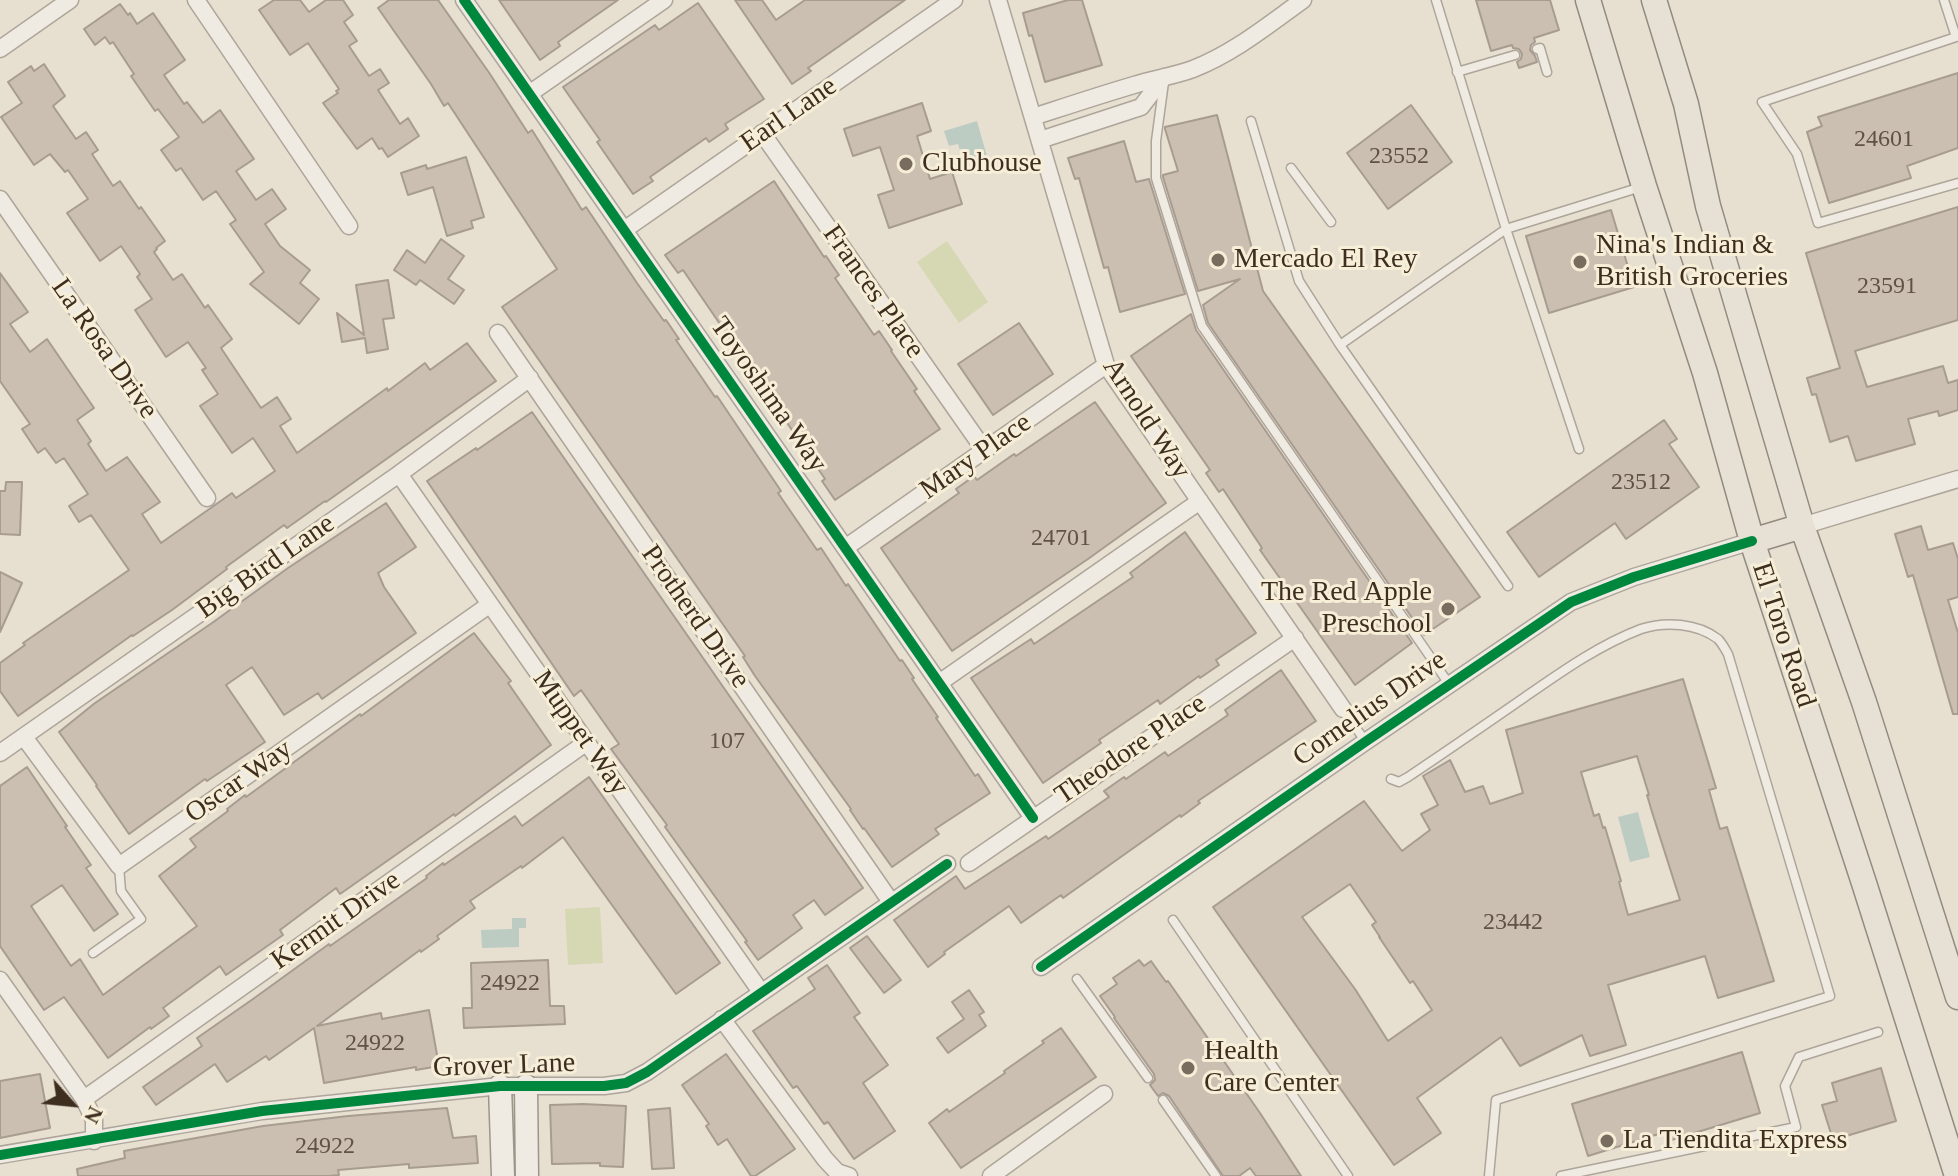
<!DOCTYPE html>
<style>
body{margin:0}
#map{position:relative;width:1958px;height:1176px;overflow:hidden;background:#e7e0d1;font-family:"Times New Roman",serif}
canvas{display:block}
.north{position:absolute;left:32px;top:1064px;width:80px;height:80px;-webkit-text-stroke:6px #f7eed8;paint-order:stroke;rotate:117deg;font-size:22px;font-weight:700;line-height:32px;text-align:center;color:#3d2e20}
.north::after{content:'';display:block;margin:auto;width:28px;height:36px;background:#3d2e20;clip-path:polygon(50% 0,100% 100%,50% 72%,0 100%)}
</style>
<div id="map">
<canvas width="1958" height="1176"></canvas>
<div class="north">N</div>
</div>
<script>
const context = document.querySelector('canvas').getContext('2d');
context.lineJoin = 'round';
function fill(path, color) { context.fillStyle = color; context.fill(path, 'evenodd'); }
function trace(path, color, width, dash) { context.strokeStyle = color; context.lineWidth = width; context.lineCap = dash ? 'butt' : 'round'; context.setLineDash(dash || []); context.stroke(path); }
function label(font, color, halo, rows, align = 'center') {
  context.font = font + ' "Times New Roman",serif'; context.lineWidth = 6; context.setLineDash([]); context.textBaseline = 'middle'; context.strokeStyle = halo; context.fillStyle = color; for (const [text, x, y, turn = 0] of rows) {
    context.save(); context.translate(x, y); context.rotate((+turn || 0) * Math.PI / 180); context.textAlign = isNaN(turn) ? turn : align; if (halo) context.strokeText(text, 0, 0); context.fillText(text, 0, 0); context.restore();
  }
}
fill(new Path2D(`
 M947 241 988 302 959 323 917 262Z
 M600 907 603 963 568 965 565 909Z`), '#d6d7b3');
fill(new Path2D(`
 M977 121 990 167 985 168 978 164 974 166 973 171 967 173 958 144 949 146 944 131Z
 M1638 812 1650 857 1630 862 1618 817Z
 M512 918H526V928H519V947L482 948 481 930 512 929Z`), '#bcccc2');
const building = new Path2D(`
 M274 0H300L309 12 326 0H343L353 15 344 22 357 41 349 46 369 76 380 69 389 83 378 90 400 124 408 118 419 136 388 157 382 148 379 149 372 138 357 149 323 103 338 93 336 91 339 89 308 43 290 55 259 10Z
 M389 0H438L490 74 528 133 532 130 582 210 586 207 637 283 664 321 666 320 679 339 676 340 715 397 717 396 781 491 778 493 817 550 821 548 846 586 848 584 900 661 902 660 914 678 912 679 938 717 936 718 975 776 978 774 990 793 935 829 939 834 892 867 864 828 863 829 850 810 851 809 755 676 743 657 745 656 502 307 557 269 448 103 444 106 431 84 378 8Z
 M499 0H618L558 42 560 46 540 60Z
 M735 0H762L776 20 805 0H905L808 68 811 71 792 84Z
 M1068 0H1082L1102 65 1045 82 1032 35 1029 36 1023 13Z
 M1476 0H1550L1559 30 1534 38 1535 42 1531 45 1530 50 1535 56 1537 62 1519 68 1517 62 1521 59 1522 54 1519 49 1513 48 1512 45 1491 51Z
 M698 3 764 99 725 124 728 129 709 142 706 138 650 177 653 181 633 194 597 142 600 140 563 87 655 25 659 30Z
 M120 4 128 15 130 13 137 24 153 13 185 60 164 75 184 104 187 102 203 123 220 110 254 159 236 171 256 200 272 189 286 209 265 224 280 246 310 270 300 283 319 299 299 324 250 284 264 272 230 224 236 220 216 191 203 200 181 168 176 171 161 150 179 137 158 109 155 111 131 76 134 74 113 42 110 44 105 37 95 45 84 29Z
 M44 64 65 96 53 106 76 139 86 132 98 150 92 154 113 186 120 181 139 209 141 207 165 241 156 248 157 249 154 252 173 280 182 274 205 308 208 305 232 339 221 348 261 408 277 397 291 419 280 426 297 453 387 388 388 391 425 363 430 370 467 343 496 381 326 502 325 501 287 528 284 525 226 567 227 569 172 610 133 636 132 635 18 716 0 691V663L25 645 23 643 129 570 91 515 79 522 69 506 88 494 64 458 56 463 45 448 38 453 22 429 30 424 0 381V273L28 312 10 324 30 352 47 339 94 408 77 420 91 441 88 444 106 471 127 457 160 502 142 514 161 543 232 493 236 498 275 471 253 438 232 453 200 406 218 394 202 370 206 368 188 342 166 357 135 310 152 299 137 277 140 274 121 246 100 261 67 213 88 199 68 170 65 172 50 154 34 165 1 117 22 103 8 82 31 66 34 71Z
 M1958 73V148L1907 166 1911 178 1829 203 1807 132 1822 126 1818 117Z
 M922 103 931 131 917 136 930 179 952 172 962 204 889 228 878 195 894 190 880 147 853 156 844 129Z
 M1411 105 1452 162 1388 209 1347 153Z
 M1217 115 1263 291 1480 597 1424 635 1208 323 1203 305 1240 279 1198 291 1163 177V175L1178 171 1165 129V127Z
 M1124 141 1136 182 1149 179 1185 294 1120 312 1108 267 1104 268 1079 178 1075 179 1068 158Z
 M466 157 484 217 471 221 473 228 447 236 433 187 408 195 401 173 426 165 427 169Z
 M774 181 824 257 826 256 839 275 835 278 874 335 879 331 892 350 891 351 917 389 914 391 940 429 835 500 822 481 825 479 773 402 776 400 738 343 735 346 683 270 678 273 665 255Z
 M1958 207V320L1855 351 1867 387 1943 366 1948 383 1958 380V410L1939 416 1938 411 1908 419 1915 444 1856 461 1848 436 1830 442 1816 394 1812 395 1807 378 1840 368 1806 253Z
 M1611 210 1634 287 1549 313 1526 236Z
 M441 239 464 256 448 279 464 290 454 304 420 280 416 285 394 270 407 250 425 263Z
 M388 280 394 318 383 319 388 349 367 353 365 338 342 342 337 313 364 335 356 285Z
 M1191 314 1196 330 1412 643 1355 685 1260 550 1262 548 1223 489 1219 492 1206 473 1210 470 1131 356Z
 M1019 323 1053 374 993 415 958 364Z
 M1095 402 1166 503 1088 559 952 651 881 548 959 493 956 489 974 476 977 480 1014 454 1016 456Z
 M532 412 863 888 825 915 814 900 793 915 802 928 758 960 745 942 747 941 665 827 667 825 611 749 619 744 581 690 574 696 427 481 476 448 477 450Z
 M1664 420 1677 439 1669 444 1699 487 1626 539 1615 523 1539 577 1507 532Z
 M6 482H22L20 535 0 534V491H5Z
 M386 503 416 547 378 573 384 587 416 633 322 699 318 693 284 715 252 667 226 685 265 742 207 781 205 779 129 834 96 786 97 785 59 732 95 703 212 623 288 568Z
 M1921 526 1928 550 1953 543 1958 559V597L1948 600 1958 633V714H1953L1913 575 1908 577 1895 534Z
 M1185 532 1256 633 1216 660 1219 665 1200 678 1199 676 1160 704 1158 700 1099 740 1101 743 1043 783 971 678 1031 639 1034 644 1133 577 1130 573Z
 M0 572 22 583 0 632Z
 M474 633 511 681 508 683 551 745 455 816 454 814 340 894 336 888 280 930 283 935 226 975 220 966 163 1008 169 1016 151 1029 150 1027 108 1058 64 997 44 1010 0 946V786L27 767 67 826 65 827 91 865 86 868 118 914 94 931 62 885 31 906 71 966 80 959 103 995 197 926 159 876 196 847 190 839 228 811 227 809 245 795 246 797 360 714 361 716Z
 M1281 670 1316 721 1198 801 1200 803 1181 817 1180 815 1063 898 1061 895 1021 923 1009 906 944 952 945 954 928 967 894 920 956 876 965 889 1046 836 1048 839 1109 797 1104 791 1124 777 1126 779 1165 752 1168 756 1228 715 1225 710Z
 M1683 679 1716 788 1709 790 1720 829 1727 827 1774 981 1718 998 1705 956 1608 985 1626 1045 1590 1056 1582 1035 1520 1066 1501 1037 1417 1098 1441 1133 1394 1165 1213 907 1364 801 1402 851 1430 830 1421 814 1438 805 1423 776 1450 760 1465 792 1483 786 1490 804 1523 793 1506 730ZM1637 756 1649 795H1647L1652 812 1680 900 1628 915 1619 882 1621 881 1605 827 1603 828 1599 814 1594 816 1581 772ZM1350 884 1376 922 1372 925 1380 937H1379L1410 983 1413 981 1432 1010 1388 1041 1355 989 1302 917Z
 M589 777 720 963 676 994 563 837 522 868 521 866 470 901 475 908 437 936 439 939 421 952 420 950 317 1026 381 1013 382 1019 429 1010 439 1066 416 1070V1067L324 1083 314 1028 269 1060 266 1056 227 1082 215 1064 156 1105 143 1087 202 1046 197 1038 253 999 329 944 330 946 427 878 426 876 443 863 444 865 515 816 522 826Z
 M867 936 901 980 884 993 850 948Z
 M548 960 550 1006H564L565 1024 464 1028 463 1008H472L471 963Z
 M1139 960 1144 966 1151 961 1166 982 1168 981 1260 1113 1301 1176H1256L1250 1168 1239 1176H1223L1169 1096 1163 1093 1158 1096 1150 1085 1155 1080 1154 1074 1114 1018 1115 1017 1100 996 1117 984 1113 978Z
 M827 965 860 1013 854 1017 888 1065 863 1083 895 1131 854 1159 828 1122 824 1124 797 1086 793 1088 753 1031 815 989 808 978Z
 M969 990 984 1012 979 1015 986 1026 948 1053 937 1038 964 1019 952 1002Z
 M1061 1028 1096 1077 961 1168 929 1123 947 1109 949 1112 1005 1073 1004 1071 1044 1043 1042 1041Z
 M1742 1052 1760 1113 1668 1141 1665 1132 1588 1156 1572 1104Z
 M726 1054 795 1149 755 1176H751L727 1139 718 1145 706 1126 709 1124 682 1085Z
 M1881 1068 1896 1121 1833 1140 1822 1105 1837 1101 1832 1083Z
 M40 1074 50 1128 0 1138V1081Z
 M583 1104 626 1106 623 1167 600 1166V1163L552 1164 550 1105Z
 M447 1108 453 1138 476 1136 478 1163 409 1168V1164L338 1170 339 1175 329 1176H78L77 1169 125 1158 124 1151 146 1147 263 1126 348 1116Z
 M670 1108 674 1168 652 1169 648 1110Z`);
fill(building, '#cbbfb2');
trace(building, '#a89c90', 2);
const lane = new Path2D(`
 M1436 0 1506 229 1579 449
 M1944 0 1956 37 1762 102 1797 154 1818 223 1958 183
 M1537 49 1540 48 1547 72
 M1457 72 1515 55
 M1164 82 1156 141V178L1202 326 1449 684
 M1251 121 1299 281 1340 345 1508 586
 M1291 168 1331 222
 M1340 345 1506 229 1641 187
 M1343 709 1365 741
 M1391 779 1399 782 1408 777C1447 751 1486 724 1525 697 1561 672 1599 645 1641 629 1665 621 1697 623 1718 639 1722 643 1725 649 1728 654L1830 996 1496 1100 1489 1176
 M1173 920 1348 1176
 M93 953 141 919 121 891 119 866
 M1077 979 1148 1078
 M1163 1100 1216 1176
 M1561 1176 1796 1127 1785 1086 1799 1057 1878 1032`);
const street = new Path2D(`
 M196 0 349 226
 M464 0 1033 818
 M998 0 1106 365 1343 709
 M0 49 70 0
 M529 94 664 0
 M1033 117C1067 106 1100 95 1134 85 1153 79 1174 76 1193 69 1234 53 1268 25 1303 0
 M762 133 985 451
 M1040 140 1141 107 1164 77
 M0 199 207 498
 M624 230 954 0
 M498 333 891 902
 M399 474 761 992
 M1802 526 1958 479
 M845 548 1106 365
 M939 683 1200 501
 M24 737 119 866 489 605
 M0 753 399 474 530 378
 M969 863 1295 638
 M1041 967 1365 742 1571 602 1634 577 1752 541
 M0 980 84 1099 94 1120V1141
 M722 1019 825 1159 837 1172 849 1176
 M84 1099 587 742
 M0 1155 262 1111 500 1086H604L626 1083 647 1072 947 864
 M991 1176 1104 1094`);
const secondary = new Path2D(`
 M500 1086 503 1176
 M526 1086 527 1176`);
const primary = new Path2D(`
 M1588 0 1644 186 1705 373 1752 541 1864 883 1957 1176
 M1654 0 1686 104 1708 206 1802 526 1864 702 1958 997
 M1752 541 1802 526`);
trace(lane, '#ada599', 11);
trace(street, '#ada599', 19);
trace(secondary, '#9c958a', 25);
trace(primary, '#928b80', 27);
trace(lane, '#efebe3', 8);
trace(street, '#efebe3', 16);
trace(secondary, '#efebe3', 22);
trace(primary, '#e6e1d4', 24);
trace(new Path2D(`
 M464 0 1033 818
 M1041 967 1365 742 1571 602 1634 577 1752 541
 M0 1155 262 1111 500 1086H604L626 1083 647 1072 947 864`), '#00873e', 10);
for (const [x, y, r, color] of [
 [906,164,8,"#786c5e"],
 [1218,260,8,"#786c5e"],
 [1580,262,8,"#786c5e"],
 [1448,609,8,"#786c5e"],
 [1188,1068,8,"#786c5e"],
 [1607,1141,8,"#786c5e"]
]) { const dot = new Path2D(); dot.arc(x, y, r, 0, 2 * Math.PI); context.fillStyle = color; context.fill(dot); trace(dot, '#f7eed8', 3); }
label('24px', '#605244', null, [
 ["24601",1884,140],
 ["23552",1399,157],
 ["23591",1887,287],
 ["23512",1641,483],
 ["24701",1061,539],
 ["107",727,742],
 ["23442",1513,923],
 ["24922",510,984],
 ["24922",375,1044],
 ["24922",325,1147]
]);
label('28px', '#3d2e20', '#f7eed8', [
 ["Earl Lane",789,115,-35],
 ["Frances Place",873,292,55],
 ["La Rosa Drive",104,349,55],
 ["Toyoshima Way",768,395,55],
 ["Arnold Way",1146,419,57],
 ["Mary Place",976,457,-35],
 ["Big Bird Lane",266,567,-35],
 ["Protherd Drive",695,617,55],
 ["El Toro Road",1783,635,72],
 ["Cornelius Drive",1370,709,-35],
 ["Muppet Way",580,733,55],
 ["Theodore Place",1131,750,-34],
 ["Oscar Way",239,782,-35],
 ["Kermit Drive",336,921,-35],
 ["Grover Lane",504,1066,-2]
]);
label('28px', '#3d2e20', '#f7eed8', [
 ["Clubhouse",922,164],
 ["Nina's Indian &",1596,246],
 ["British Groceries",1596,278],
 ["Mercado El Rey",1234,260],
 ["The Red Apple",1432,593,"right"],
 ["Preschool",1432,625,"right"],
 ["Health",1204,1052],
 ["Care Center",1204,1084],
 ["La Tiendita Express",1623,1141]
], 'left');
</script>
